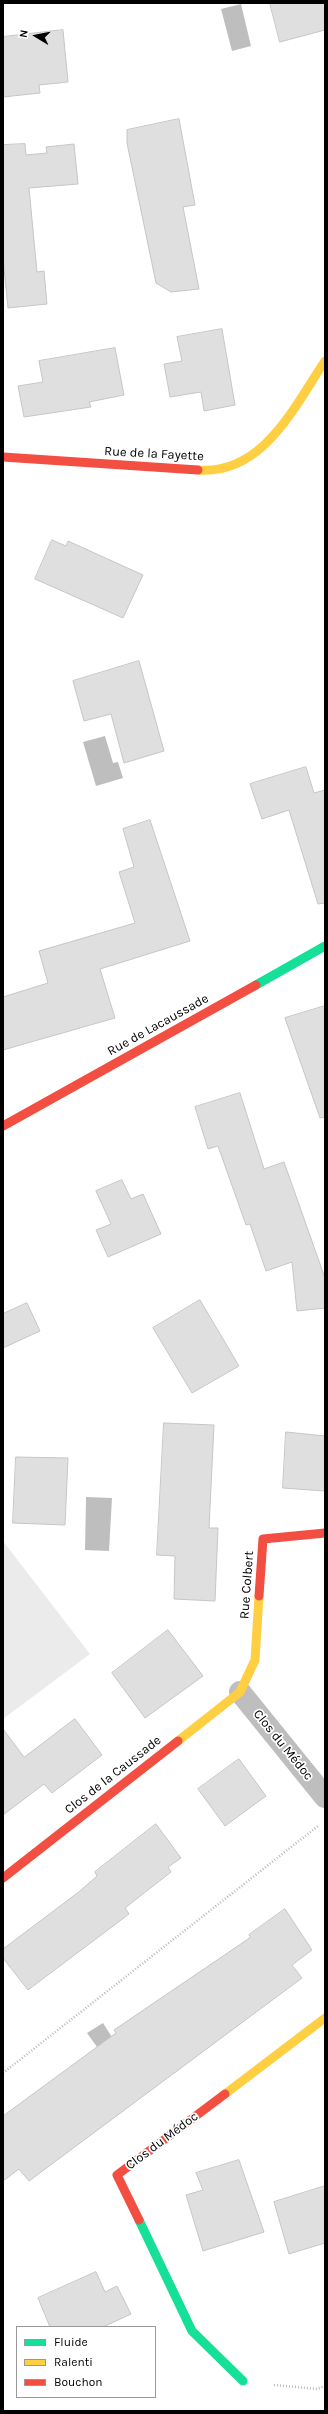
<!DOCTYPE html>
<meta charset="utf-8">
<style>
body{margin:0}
#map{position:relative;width:328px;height:2414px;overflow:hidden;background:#fff;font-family:Karla,sans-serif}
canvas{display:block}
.frame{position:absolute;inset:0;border:4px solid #000;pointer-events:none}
.legend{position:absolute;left:16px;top:2326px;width:140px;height:72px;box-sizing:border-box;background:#fff;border:1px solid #999;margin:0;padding:5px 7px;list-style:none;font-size:12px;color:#000}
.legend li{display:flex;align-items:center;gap:8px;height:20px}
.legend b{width:20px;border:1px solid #999}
.north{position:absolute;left:16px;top:16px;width:40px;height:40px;-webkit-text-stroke:3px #fff;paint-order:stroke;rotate:280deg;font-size:11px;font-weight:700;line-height:16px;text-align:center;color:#000}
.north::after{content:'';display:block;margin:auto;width:14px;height:18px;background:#000;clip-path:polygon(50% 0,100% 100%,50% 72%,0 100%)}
</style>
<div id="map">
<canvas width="328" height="2414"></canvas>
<div class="frame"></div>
<ul class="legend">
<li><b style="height:5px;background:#16e098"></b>Fluide</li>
<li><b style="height:5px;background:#ffcf43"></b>Ralenti</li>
<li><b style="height:5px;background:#f24e42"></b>Bouchon</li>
</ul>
<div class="north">N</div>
</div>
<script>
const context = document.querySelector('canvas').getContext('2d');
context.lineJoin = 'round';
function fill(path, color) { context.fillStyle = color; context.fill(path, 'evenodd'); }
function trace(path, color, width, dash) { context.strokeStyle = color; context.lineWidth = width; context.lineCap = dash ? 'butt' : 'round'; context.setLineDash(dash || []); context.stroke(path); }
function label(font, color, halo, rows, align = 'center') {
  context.font = font + ' Karla,sans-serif'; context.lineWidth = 3.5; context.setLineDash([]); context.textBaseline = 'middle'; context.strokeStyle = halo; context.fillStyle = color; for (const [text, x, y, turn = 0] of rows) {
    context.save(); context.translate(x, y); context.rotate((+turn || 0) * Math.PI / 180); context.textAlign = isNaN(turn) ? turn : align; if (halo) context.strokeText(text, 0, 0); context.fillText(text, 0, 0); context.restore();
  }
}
fill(new Path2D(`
 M3 1541 90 1654 3 1719Z`), '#ebebeb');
fill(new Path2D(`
 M241 4 251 46 232 51 221 9Z
 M105 736 113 763 118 762 123 778 96 786 83 742Z
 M86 1497 112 1498 109 1551 85 1550Z
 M103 2023 124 2056 110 2065 87 2033Z`), '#bebebe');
const building = new Path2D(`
 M270 3H325V30L280 42Z
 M63 30 68 82 39 85 40 93 3 97V37Z
 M179 119 195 205 183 207 199 289 171 292 156 283 127 143V130Z
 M25 144 26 155 47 153 46 147 74 144 78 184 29 188 37 272 44 271 47 304 8 308 3 258V145Z
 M222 329 235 405 204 411 201 392 170 397 164 364 182 361 177 337Z
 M115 348 124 395 89 402 91 407 24 417 18 386 43 382 39 361Z
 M52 540 66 546 68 541 143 575 123 618 35 579Z
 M139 661 164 751 124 763 111 714 84 721 73 681Z
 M306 767 314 793 325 790V903L318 904 289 810 262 819 250 784Z
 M150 820 190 941 100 969 115 1018 3 1050V997L48 983 39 951 135 923 119 872 134 867 123 829Z
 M325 1006V1117L320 1118 285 1018Z
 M240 1093 264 1169 284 1162 325 1278V1308L297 1311 292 1262 266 1271 250 1224 246 1225 218 1146 208 1149 195 1107Z
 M122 1180 131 1199 143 1194 161 1234 108 1257 96 1230 111 1224 96 1191Z
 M200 1300 239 1366 192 1393 153 1328Z
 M27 1303 40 1331 3 1348V1314Z
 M164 1423 214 1425 209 1528H218L215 1601 174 1599 175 1556 157 1555Z
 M286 1432 325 1436V1491L283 1488Z
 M16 1457 68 1458 65 1525 13 1523Z
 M168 1630 203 1676 145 1718 112 1673Z
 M75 1719 102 1755 52 1793 44 1784 3 1815V1729L24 1757Z
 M239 1759 266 1796 225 1826 198 1789Z
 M156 1824 181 1858 168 1867 171 1872 125 1908 129 1914 28 1990 3 1958V1949L80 1891 97 1876 95 1872Z
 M285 1909 312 1950 292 1965 302 1978 29 2181 19 2169 3 2181V2116L116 2033 114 2030 251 1937 249 1935Z
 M239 2160 264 2232 203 2251 186 2195 203 2190 196 2173Z
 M325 2186V2243L289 2254 274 2202Z
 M96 2272 105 2292 117 2286 131 2314 103 2327H50L38 2298Z`);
fill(building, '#dfdfdf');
trace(building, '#c6c6c6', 1);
trace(new Path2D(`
 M3 2073 318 1826
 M274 2385 317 2389 325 2386`), '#b9b9b9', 2.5, [1, 2]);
trace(new Path2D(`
 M240 1692 325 1797`), '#bebebe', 22);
trace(new Path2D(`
 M256 985 325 946
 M139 2220 192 2331 243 2381`), '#16e098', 9);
trace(new Path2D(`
 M198 470C263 475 294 407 325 361
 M178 1741 240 1692 255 1660 259 1596
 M225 2094 325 2018`), '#ffcf43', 9);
trace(new Path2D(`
 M3 457 198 470
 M3 1126 256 985
 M259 1596 263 1539 325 1533
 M3 1878 178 1741
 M139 2220 117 2175 225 2094`), '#f24e42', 9);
label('13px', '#000', '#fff', [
 ["Rue de la Fayette",154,454,3],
 ["Rue de Lacaussade",158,1025,-29],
 ["Rue Colbert",247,1585,-86],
 ["Clos du Médoc",283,1745,51],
 ["Clos de la Caussade",113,1775,-38],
 ["Clos du Médoc",162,2141,-37]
]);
</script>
